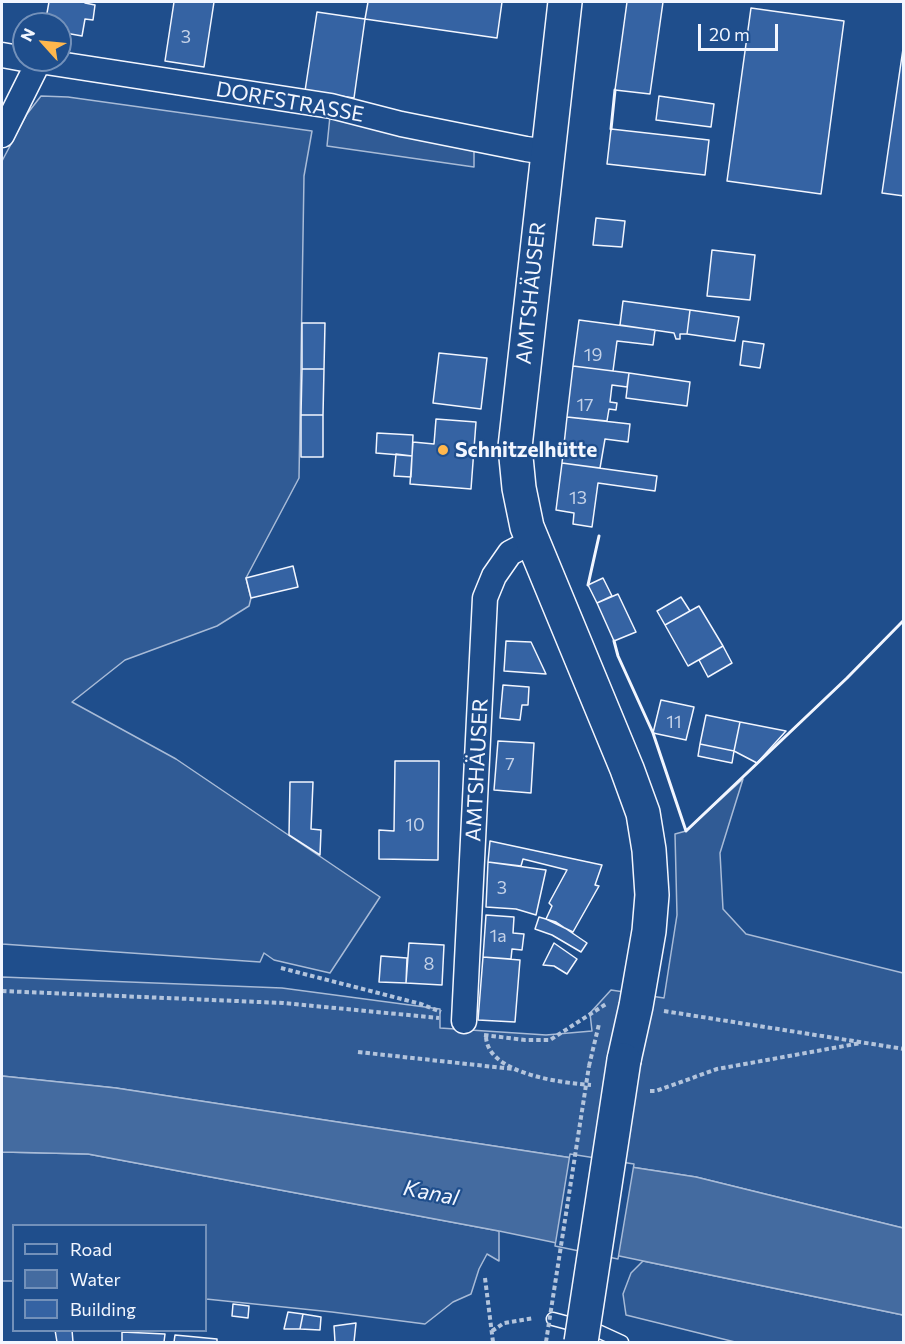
<!DOCTYPE html>
<meta charset="utf-8">
<style>
body{margin:0}
#map{position:relative;width:905px;height:1344px;overflow:hidden;background:#1f4e8c;font-family:Commissioner,sans-serif}
canvas{display:block}
.frame{position:absolute;inset:0;border:3px solid #f2f6ff;pointer-events:none}
.legend{position:absolute;left:12px;top:1224px;width:195px;height:108px;box-sizing:border-box;background:#1f4e8c;border:2px solid #7391ba;margin:0;padding:8px 10px;list-style:none;font-size:18px;color:#f2f6ff}
.legend li{display:flex;align-items:center;gap:12px;height:30px}
.legend b{width:30px;border:2px solid #7391ba}
.north{position:absolute;left:12px;top:12px;width:60px;height:60px;box-sizing:border-box;background:#1f4e8c;border:2px solid #7391ba;border-radius:50%;rotate:297deg;font-size:16px;font-weight:700;line-height:24px;text-align:center;color:#f2f6ff}
.north::after{content:'';display:block;margin:auto;width:21px;height:27px;background:#ffb74d;clip-path:polygon(50% 0,100% 100%,50% 72%,0 100%)}
.scale{position:absolute;left:698px;top:24px;width:80px;height:27px;box-sizing:border-box;border:3px solid #f2f6ff;border-top:0;padding-left:8px;font-size:18px;line-height:21px;white-space:nowrap;color:#f2f6ff;-webkit-text-stroke:4px #1f4e8c;paint-order:stroke}
</style>
<div id="map">
<canvas width="905" height="1344"></canvas>
<div class="frame"></div>
<ul class="legend">
<li><b style="height:8px;background:#1f4e8c"></b>Road</li>
<li><b style="height:16px;background:#446ba0"></b>Water</li>
<li><b style="height:16px;background:#3563a3"></b>Building</li>
</ul>
<div class="north">N</div>
<div class="scale">20 m</div>
</div>
<script>
const context = document.querySelector('canvas').getContext('2d');
context.lineJoin = 'round';
function fill(path, color) { context.fillStyle = color; context.fill(path, 'evenodd'); }
function trace(path, color, width, dash) { context.strokeStyle = color; context.lineWidth = width; context.lineCap = dash ? 'butt' : 'round'; context.setLineDash(dash || []); context.stroke(path); }
function label(font, color, halo, rows, align = 'center') {
  context.font = font + ' Commissioner,sans-serif'; context.lineWidth = 4.5; context.setLineDash([]); context.textBaseline = 'middle'; context.strokeStyle = halo; context.fillStyle = color; for (const [text, x, y, turn = 0] of rows) {
    context.save(); context.translate(x, y); context.rotate((+turn || 0) * Math.PI / 180); context.textAlign = isNaN(turn) ? turn : align; if (halo) context.strokeText(text, 0, 0); context.fillText(text, 0, 0); context.restore();
  }
}
const built = new Path2D(`
 M41 96 68 97 312 131 304 176 299 478 246 578 251 598 249 606 217 626 125 660 72 702 176 759 380 897 330 973 274 960 264 953 260 962 2 944V161L27 114Z
 M331 106 474 139V167L327 146Z
 M743 779 720 853 723 909 746 934 903 973V1228L696 1177 116 1088 2 1076V977L282 988 440 1009V1028L546 1035 592 1031 590 1013 611 990 664 998 677 915 675 834 686 831Z
 M2 1152 88 1154 499 1231V1261L487 1254 479 1269 471 1294 453 1302 425 1324 332 1312 206 1299V1226H14L13 1281H2Z
 M643 1261 903 1315V1342H735L626 1315 623 1294 631 1273Z`);
fill(built, '#305b95');
trace(built, '#a8bbd7', 1.5);
const water = new Path2D(`
 M2 1076 116 1088 696 1177 903 1228V1315L499 1231 88 1154 2 1152Z`);
fill(water, '#446ba0');
trace(water, '#a8bbd7', 1.5);
const pier = new Path2D(`
 M570 1154 634 1164 618 1259 555 1246Z`);
fill(pier, '#1f4e8c');
trace(pier, '#a8bbd7', 1.5);
const building = new Path2D(`
 M49 2H86L85 3 95 5 93 20 85 19 82 36 60 32V24H45Z
 M174 2H214L204 67 165 61Z
 M368 2H502L497 38 365 19Z
 M627 2H663L650 94 615 90Z
 M751 8 844 21 821 194 727 181Z
 M317 12 365 19 354 98 305 91Z
 M904 42V196L882 193Z
 M659 96 714 104 711 127 656 120Z
 M611 129 709 140 705 175 607 164Z
 M596 218 625 221 622 247 593 245Z
 M712 250 755 255 750 300 707 296Z
 M623 301 690 310 687 334H680V339H676L674 333 620 325Z
 M690 310 739 317 735 341 687 334Z
 M579 320 655 330 653 345 617 341 613 371 573 366Z
 M302 323H325L324 369H302Z
 M743 341 764 344 760 368 740 365Z
 M439 353 487 358 481 409 433 403Z
 M573 366 629 373 627 387 612 385 610 402 617 403 616 410 609 409 607 421 567 417Z
 M302 369H324L323 415H301Z
 M629 373 690 382 687 406 626 398Z
 M301 415H323V457H301Z
 M567 417 630 424 628 442 605 439 600 468 562 463Z
 M436 419 476 422 471 489 410 484 413 442 434 444Z
 M377 433 413 435 412 456 376 453Z
 M396 454 412 456 411 477 394 476Z
 M562 463 657 476 655 491 598 483 592 527 573 524 574 513 556 510Z
 M293 566 298 587 251 598 246 578Z
 M603 578 612 596 597 603 588 585Z
 M618 594 636 632 614 641 597 603Z
 M681 597 690 611 665 625 657 611Z
 M699 606 723 646 688 666 665 625Z
 M506 641 531 642 546 674 504 671Z
 M723 646 732 663 708 677 699 660Z
 M503 685 529 687 528 705H522L520 720 500 718Z
 M661 700 694 707 686 740 653 733Z
 M706 715 740 722 734 751 700 744Z
 M740 722 786 731 757 763 734 751Z
 M498 741 534 743 531 793 494 790Z
 M700 744 734 751 732 763 698 756Z
 M395 761H439L438 860 379 859V830L394 831Z
 M290 782H313L311 829 321 830 320 855 289 835Z
 M490 841 602 865 595 885 599 886 573 932 546 919 552 906 549 903 567 870 523 859 521 866 488 862Z
 M488 862 546 870 536 915 516 909 486 907Z
 M486 915 514 917 513 933 524 934 522 950 512 949 511 959 483 957Z
 M539 917 556 922 587 943 581 952 552 935 535 929Z
 M409 943 444 945 442 985 406 983Z
 M554 943 577 959 567 974 554 966 543 965Z
 M381 956 407 958 406 983 379 982Z
 M483 957 520 960 515 1022 478 1020Z
 M233 1304 249 1306 248 1318 232 1316Z
 M288 1312 303 1314 300 1329H284Z
 M303 1314 321 1317 320 1330 300 1329Z
 M356 1323 354 1342H335L334 1326Z
 M55 1330H72L73 1342H57Z
 M122 1332 165 1334 164 1342H122Z
 M175 1335 217 1339V1342H174Z`);
fill(building, '#3563a3');
trace(building, '#f2f6ff', 1.5);
const service = new Path2D(`
 M553 1319 598 1331 622 1342`);
const minor = new Path2D(`
 M2 55 24 59
 M33 60 331 106 401 124 526 149 547 152
 M2 135 39 61
 M464 1021 485 598 494 576 510 553 533 541`);
const primary = new Path2D(`
 M565 2 515 447 519 488 527 527 627 769 643 813 649 850 652 895 649 931 636 1006 624 1060`);
trace(service, '#f2f6ff', 15);
trace(minor, '#f2f6ff', 27);
trace(primary, '#f2f6ff', 36);
trace(new Path2D(`
 M281 968 421 1004 441 1012
 M2 991 283 1003 439 1018
 M664 1011 904 1049
 M484 1035 525 1040H550L606 1004
 M486 1037C488 1074 562 1083 591 1085
 M358 1052 513 1069
 M589 1066 599 1024
 M650 1091H656L717 1069 861 1043
 M485 1278 493 1342
 M492 1331 504 1323 534 1318`), '#b3c4dc', 4, [4.5, 3]);
trace(service, '#1f4e8c', 12);
trace(minor, '#1f4e8c', 24);
trace(primary, '#1f4e8c', 33);
const primaryBridge = new Path2D(`
 M581 1342 624 1060`);
trace(primaryBridge, '#f2f6ff', 36, []);
trace(new Path2D(`
 M546 1342 589 1066`), '#b3c4dc', 4, [4.5, 3]);
trace(primaryBridge, '#1f4e8c', 33);
trace(new Path2D(`
 M611 129 615 90
 M588 585 599 536
 M614 641 618 656 653 733 686 831 847 678 904 620`), '#f2f6ff', 3);
for (const [x, y, r, color] of [
 [443,450,6,"#ffb74d"]
]) { const dot = new Path2D(); dot.arc(x, y, r, 0, 2 * Math.PI); context.fillStyle = color; context.fill(dot); trace(dot, '#1f4e8c', 2); }
label('18px', '#c3d1e8', null, [
 ["3",186,37],
 ["19",593,355],
 ["17",585,405],
 ["13",578,498],
 ["11",674,722],
 ["7",510,764],
 ["10",415,825],
 ["3",502,888],
 ["1a",498,936],
 ["8",429,964]
]);
label('21px', '#f2f6ff', '#1f4e8c', [
 ["DORFSTRASSE",290,102,10],
 ["AMTSHÄUSER",531,293,-84],
 ["AMTSHÄUSER",477,770,-87]
]);
label('bold 21px', '#f2f6ff', '#1f4e8c', [
 ["Schnitzelhütte",455,450]
], 'left');
label('italic 22px', '#f2f6ff', '#1f4e8c', [
 ["Kanal",431,1193,11]
]);
</script>
